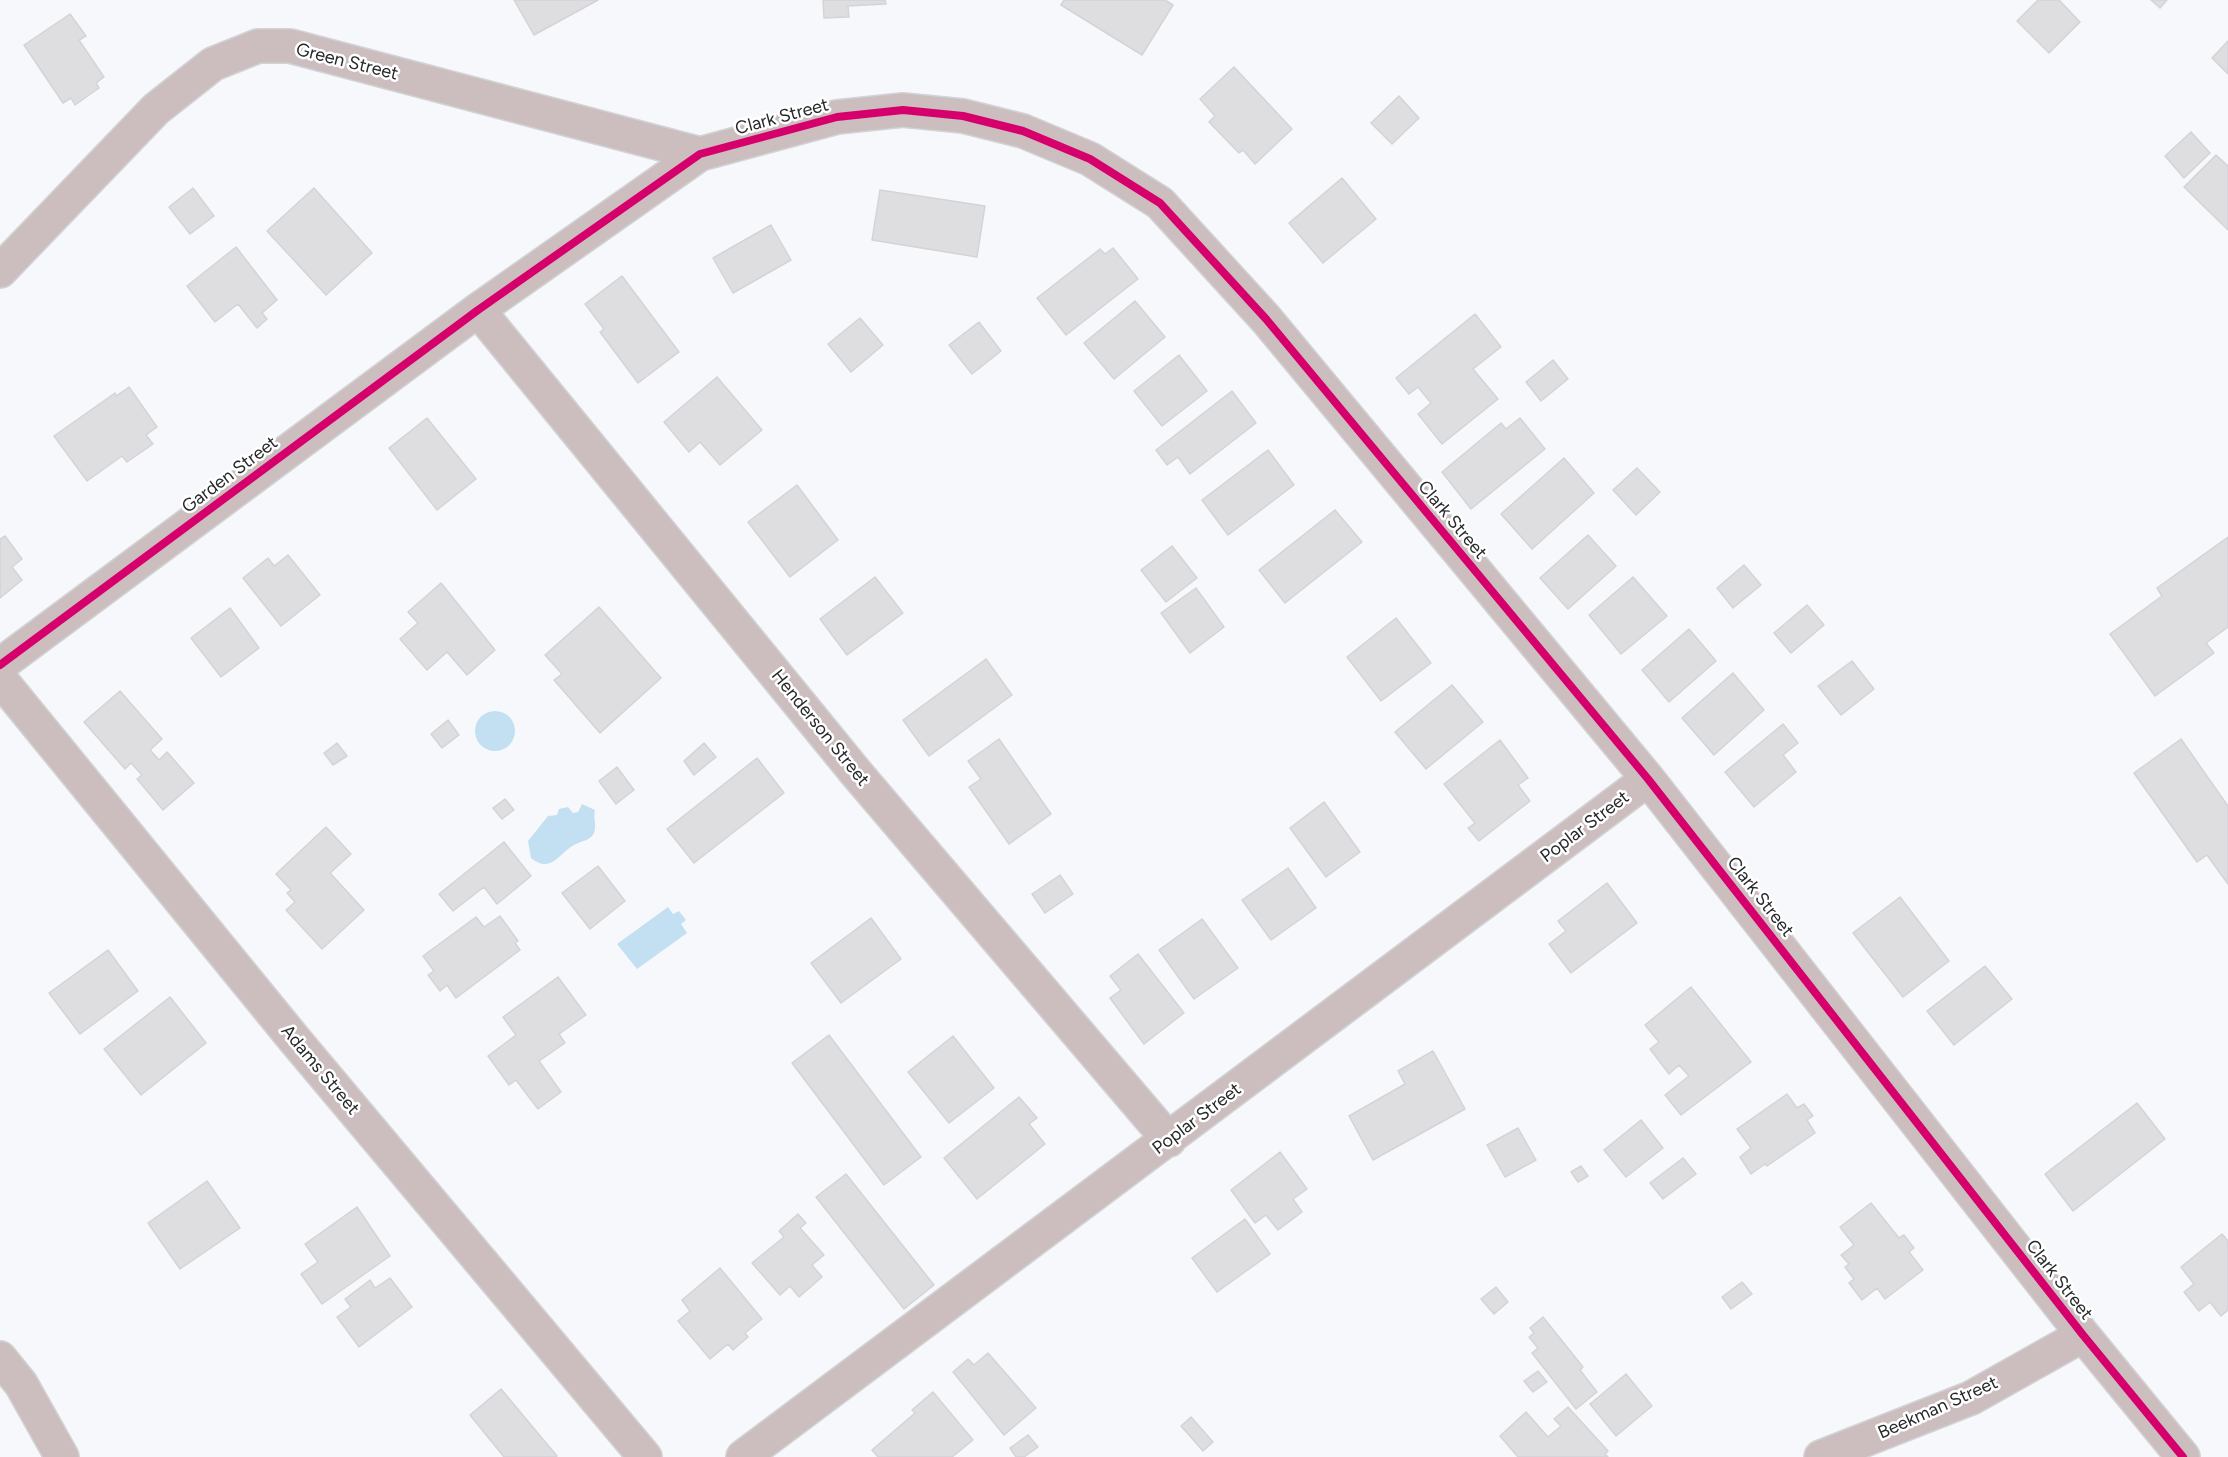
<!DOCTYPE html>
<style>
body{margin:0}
canvas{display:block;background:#f6f8fb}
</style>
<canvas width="2228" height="1457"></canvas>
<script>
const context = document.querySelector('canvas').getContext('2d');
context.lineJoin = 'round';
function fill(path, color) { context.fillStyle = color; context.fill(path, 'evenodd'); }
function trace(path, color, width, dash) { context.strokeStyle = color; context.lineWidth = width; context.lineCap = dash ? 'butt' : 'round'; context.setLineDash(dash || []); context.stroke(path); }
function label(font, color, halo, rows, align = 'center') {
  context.font = font + ' Figtree,sans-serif'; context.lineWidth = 5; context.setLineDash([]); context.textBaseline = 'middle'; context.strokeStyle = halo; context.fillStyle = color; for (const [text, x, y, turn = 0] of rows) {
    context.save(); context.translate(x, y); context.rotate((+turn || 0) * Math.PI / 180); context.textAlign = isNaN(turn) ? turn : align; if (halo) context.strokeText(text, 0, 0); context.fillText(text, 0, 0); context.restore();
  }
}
fill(new Path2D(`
 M475 731a20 20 0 1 1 40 0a20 20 0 1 1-40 0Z
 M582 804 595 810C593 818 597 825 594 833 590 841 581 841 574 845 558 854 551 874 531 858L528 841 548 816 557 815 559 809 568 807 573 813 578 812Z
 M668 907 673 914 679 911 686 920 681 924 687 933 637 969 617 944Z`), '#c3e0f3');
const building = new Path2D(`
 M514 0H598L534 35Z
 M823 0H885L886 4 848 6 849 17 824 18Z
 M1064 0H1165L1173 5 1142 55 1061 5Z
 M2038 0H2059L2080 22 2049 53 2017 21Z
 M2151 0H2167L2160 8Z
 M70 14 86 36 79 40 104 77 96 83 99 88 75 105 71 98 63 103 24 45Z
 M2228 41V74L2212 58Z
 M1234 67 1292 129 1255 164 1243 150 1239 153 1209 122 1215 116 1200 99Z
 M1399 96 1419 118 1392 144 1371 123Z
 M2191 132 2210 153 2184 178 2165 156Z
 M2216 155 2228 166V230L2184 187Z
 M1342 178 1376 219 1323 263 1289 223Z
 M193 188 214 216 190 234 169 207Z
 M314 188 372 253 326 295 267 231Z
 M880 190 985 206 977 257 872 240Z
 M771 225 791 260 733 293 713 258Z
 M236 247 277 300 262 313 267 319 257 328 238 304 215 322 187 286Z
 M1113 248 1138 279 1066 335 1037 298 1100 249 1105 254Z
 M622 276 679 352 638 383 600 332 604 329 585 304Z
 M1135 301 1165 337 1114 379 1084 343Z
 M1475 314 1501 347 1473 369 1498 399 1442 444 1418 414 1431 403 1418 387 1409 394 1396 378Z
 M860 318 883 345 851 372 828 344Z
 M979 322 1001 351 972 374 949 345Z
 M1179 355 1207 391 1162 426 1134 391Z
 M1553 360 1568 379 1541 401 1526 382Z
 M717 377 762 430 720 465 700 442 689 452 664 422Z
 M129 387 157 427 146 435 153 444 127 462 122 456 87 481 54 436 115 393 116 396Z
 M1232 391 1256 423 1190 474 1178 457 1167 465 1156 450Z
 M427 418 476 479 437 510 389 448Z
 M1520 418 1545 449 1471 509 1442 472 1501 423 1506 429Z
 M1268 450 1294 485 1228 535 1202 500Z
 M1564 458 1594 493 1532 549 1501 514Z
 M1637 468 1660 492 1636 515 1613 490Z
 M797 485 838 540 790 577 748 522Z
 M1335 510 1362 542 1285 603 1259 570Z
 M1588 535 1616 566 1568 609 1540 578Z
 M5 536 22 559 12 567 22 580 0 598V539Z
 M2228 537V627L2206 643 2214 653 2155 696 2110 634 2162 596 2157 588Z
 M1172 546 1197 578 1166 602 1141 570Z
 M288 555 320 595 281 626 243 578 268 558 274 566Z
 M1744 565 1761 585 1733 608 1717 588Z
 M875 577 903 613 847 655 820 619Z
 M1633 577 1667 616 1621 654 1589 615Z
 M441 583 495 650 467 675 447 652 427 670 400 639 418 623 408 612Z
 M1196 588 1224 627 1190 653 1161 613Z
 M1807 605 1824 625 1791 653 1774 633Z
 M599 607 661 678 600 733 554 680 562 674 545 655Z
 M230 608 259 648 221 677 191 638Z
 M1396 618 1431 663 1381 701 1347 657Z
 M1689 629 1716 661 1669 702 1642 670Z
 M986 659 1012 695 929 756 903 720Z
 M1852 661 1874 689 1841 715 1818 686Z
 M1733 673 1764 710 1714 755 1682 718Z
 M1452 685 1483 722 1426 769 1395 732Z
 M120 691 162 739 150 750 159 760 167 752 194 783 163 810 137 779 142 775 131 763 125 769 84 722Z
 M448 720 459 735 442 748 431 734Z
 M1783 724 1798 743 1783 755 1796 772 1754 807 1725 772Z
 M999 739 1051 814 1009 844 969 787 981 779 968 761Z
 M2181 739 2228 806V884L2207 855 2197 862 2134 773Z
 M1500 740 1528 778 1518 785 1530 801 1479 841 1468 828 1475 823 1444 784Z
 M337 743 347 756 333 765 324 753Z
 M704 743 716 757 694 775 684 761Z
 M757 758 784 793 694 863 667 829Z
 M617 767 634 790 616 804 599 781Z
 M505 799 514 810 502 819 493 808Z
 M1324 802 1360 852 1326 877 1290 828Z
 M326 827 351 854 330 873 364 910 322 949 286 910 295 902 287 893 291 890 276 874Z
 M504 842 531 876 497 904 484 887 453 911 439 894Z
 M598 866 625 901 590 929 562 893Z
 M1288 868 1316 908 1271 940 1242 900Z
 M1060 875 1073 894 1045 913 1032 894Z
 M1607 883 1637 923 1571 973 1549 944 1566 931 1558 921Z
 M1900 897 1949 961 1903 997 1853 933Z
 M500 916 518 941 515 943 520 950 456 998 447 985 440 991 428 975 434 971 423 956 476 917 484 927Z
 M871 918 901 959 841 1003 811 963Z
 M1202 919 1238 968 1194 999 1159 950Z
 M108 950 138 991 80 1034 49 993Z
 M1138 954 1184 1013 1144 1044 1110 998 1121 990 1110 976Z
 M1985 966 2012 999 1954 1045 1927 1011Z
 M558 977 586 1015 559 1034 565 1043 539 1061 561 1092 538 1109 516 1080 509 1085 488 1056 516 1035 503 1017Z
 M1691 987 1751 1062 1681 1115 1665 1095 1689 1076 1679 1065 1669 1074 1650 1049 1659 1042 1645 1025Z
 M170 997 206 1043 141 1095 104 1049Z
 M829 1035 921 1157 884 1185 792 1063Z
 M953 1036 994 1088 949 1123 908 1072Z
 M1433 1051 1465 1109 1373 1160 1349 1116 1405 1084 1398 1071Z
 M1787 1094 1797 1108 1804 1104 1813 1116 1807 1120 1815 1133 1767 1166 1765 1164 1751 1174 1740 1157 1751 1148 1737 1129Z
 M1019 1097 1037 1118 1029 1124 1045 1144 977 1199 944 1158Z
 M2137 1103 2165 1139 2073 1211 2045 1174Z
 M1641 1120 1663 1148 1626 1177 1604 1150Z
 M1518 1128 1536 1160 1505 1177 1487 1145Z
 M1280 1152 1307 1189 1293 1199 1302 1212 1278 1230 1266 1215 1255 1223 1231 1190Z
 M1683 1158 1696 1174 1663 1199 1650 1183Z
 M1581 1166 1588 1176 1578 1182 1571 1172Z
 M846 1174 934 1285 904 1309 816 1197Z
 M207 1181 240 1228 180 1269 148 1223Z
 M1871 1203 1899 1238 1904 1235 1914 1248 1909 1252 1923 1270 1885 1299 1877 1288 1862 1300 1849 1283 1854 1279 1845 1267 1849 1264 1841 1255 1854 1245 1840 1227Z
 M357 1207 390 1256 322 1304 301 1274 318 1262 305 1244Z
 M798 1214 806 1223 800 1228 824 1255 812 1265 822 1277 799 1297 790 1286 780 1295 752 1263 784 1237 779 1231Z
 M1245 1219 1270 1254 1217 1292 1192 1258Z
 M2222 1234 2228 1241V1310L2221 1316 2210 1302 2199 1311 2184 1292 2194 1284 2181 1267Z
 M720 1268 762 1319 745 1333 748 1337 733 1350 728 1344 710 1359 678 1321 690 1311 682 1300Z
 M390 1278 412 1307 359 1347 337 1317 351 1307 345 1299 370 1280 375 1288Z
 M1742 1282 1752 1294 1731 1309 1722 1297Z
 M1496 1287 1508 1302 1494 1314 1481 1299Z
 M1543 1317 1583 1367 1580 1370 1597 1392 1576 1409 1532 1353 1538 1348 1529 1337 1534 1333 1530 1328Z
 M988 1353 1036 1408 1004 1435 953 1372 968 1359 974 1365Z
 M1538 1371 1547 1382 1533 1392 1524 1381Z
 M1626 1374 1652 1406 1616 1436 1590 1404Z
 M501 1389 557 1456 556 1457H504L470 1415Z
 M933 1392 973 1440 952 1457H878L872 1450 915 1413 912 1410Z
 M1568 1407 1608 1451 1605 1454 1608 1457H1518L1500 1436 1526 1412 1548 1437 1561 1426 1554 1419Z
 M1191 1417 1213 1442 1203 1451 1181 1426Z
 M1028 1435 1038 1447 1024 1457H1016L1010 1448Z`);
fill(building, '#dedde0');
trace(building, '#d4d4d7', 1.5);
const minor = new Path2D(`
 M0 271 156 109 213 64 258 46H290L700 154
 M478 310 857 774 1169 1140
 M0 665 478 310 700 154 837 117 903 110 963 116 1023 131 1090 159 1160 203 1266 319 1648 779 2083 1335 2183 1457
 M0 679 294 1039 645 1457
 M0 1358 21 1384 62 1457
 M743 1457 1648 779
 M1821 1457 1971 1398 2083 1335`);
trace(minor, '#d2d3d5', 36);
trace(minor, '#ccbebf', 33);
trace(new Path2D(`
 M0 665 478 310 700 154 837 117 903 110 963 116 1023 131 1090 159 1160 203 1266 319 1648 779 2083 1335 2183 1457`), '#d6006c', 8);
label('18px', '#27282a', '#fff', [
 ["Green Street",347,62,14],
 ["Clark Street",782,117,-15],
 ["Garden Street",230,475,-37],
 ["Clark Street",1452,520,50],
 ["Henderson Street",820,728,51],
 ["Poplar Street",1585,827,-37],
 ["Clark Street",1760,897,52],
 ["Adams Street",320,1070,50],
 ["Poplar Street",1197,1119,-37],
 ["Clark Street",2059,1280,52],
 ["Beekman Street",1938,1408,-24]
]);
</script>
